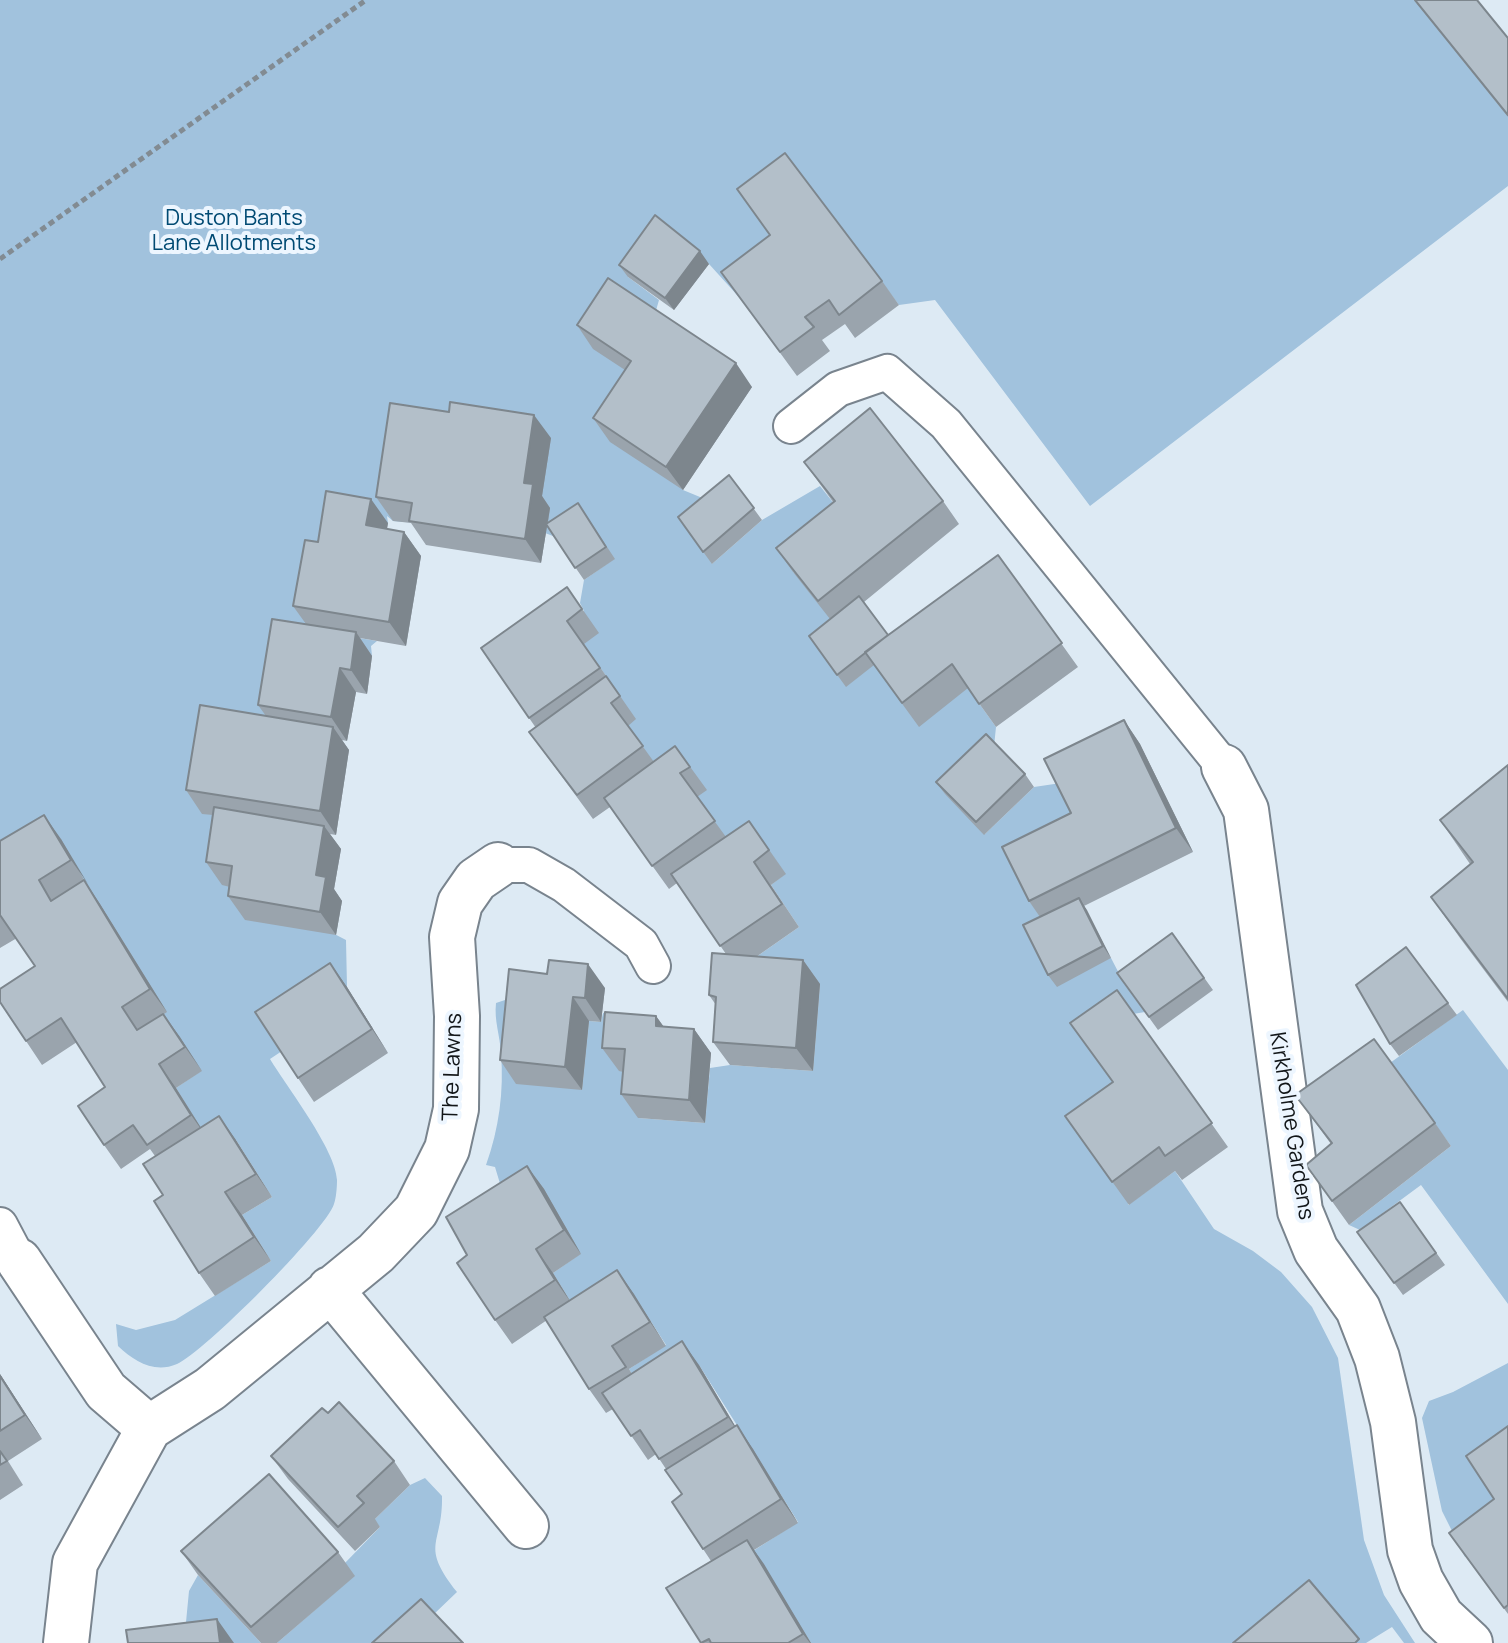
<!DOCTYPE html>
<style>
body{margin:0}
canvas{display:block;background:#ddeaf4}
</style>
<canvas width="1508" height="1643"></canvas>
<script>
const context = document.querySelector('canvas').getContext('2d');
context.lineJoin = 'round';
function fill(path, color) { context.fillStyle = color; context.fill(path, 'evenodd'); }
function trace(path, color, width, dash) { context.strokeStyle = color; context.lineWidth = width; context.lineCap = dash ? 'butt' : 'round'; context.setLineDash(dash || []); context.stroke(path); }
function label(font, color, halo, rows, align = 'center') {
  context.font = font + ' Manrope,sans-serif'; context.lineWidth = 8; context.setLineDash([]); context.textBaseline = 'middle'; context.strokeStyle = halo; context.fillStyle = color; for (const [text, x, y, turn = 0] of rows) {
    context.save(); context.translate(x, y); context.rotate((+turn || 0) * Math.PI / 180); context.textAlign = isNaN(turn) ? turn : align; if (halo) context.strokeText(text, 0, 0); context.fillText(text, 0, 0); context.restore();
  }
}
fill(new Path2D(`
 M0 0H1414L1508 116V186L1090 506 935 300 899 305 802 177 787 258 738 296 709 264 663 228 628 277 659 300 653 321 648 385 683 490 717 504 712 564 762 520 820 486 851 525 793 572 897 648 968 688 996 727 985 834 1034 787 1061 783 1088 837 1019 871 1111 958 1125 985 1145 1012 1133 1014 1128 1205 1175 1171 1214 1229 1253 1251 1281 1272 1312 1307 1338 1358 1364 1540 1384 1595 1415 1643H1404L1392 1627 1366 1643H811L753 1551 798 1522 699 1365 642 1391 629 1369 666 1345 634 1295 572 1304 553 1273 580 1254 508 1210 495 1167 486 1165C499 1128 504 1092 501 1053 500 1035 494 1021 496 1003L526 993 582 1090 589 1021 601 1022 603 1013 614 1014 642 1073 638 1118 705 1123 710 1068 730 1065 813 1071 820 984 749 962 799 927 771 885 785 874 765 845 720 876 640 807 627 726 617 692 584 644V611L580 603 584 580 614 559 545 533 393 521 387 516 388 523 343 515 311 630 377 641 371 646 372 656 288 643 296 829 249 890 346 940 347 987 272 1035 282 1051 270 1059C287 1087 336 1150 337 1180 337 1188 336 1198 334 1204 326 1230 202 1354 177 1364 154 1374 134 1361 118 1346L116 1324 136 1330 175 1320 271 1261 242 1215 272 1197 236 1140 207 1139 176 1088 201 1071 180 1038 0 850Z
 M1463 1010 1508 1070V1304L1421 1185 1360 1230 1349 1225 1451 1146 1390 1063Z
 M1508 1363V1519L1465 1557 1442 1511 1422 1418 1429 1401 1453 1392Z
 M425 1478 442 1496C443 1546 419 1544 457 1592L433 1615 415 1643H277L354 1576 344 1564 380 1527 374 1520 410 1485Z
 M198 1575 261 1643H184L189 1591Z`), '#a1c2dd');
const service = new Path2D(`
 M791 426 838 389 887 372 946 424 1224 767
 M498 865H529L564 885 641 944 653 966
 M0 1225 19 1261`);
const minor = new Path2D(`
 M1224 767 1246 810 1300 1211 1316 1250 1358 1309 1377 1358 1393 1422 1410 1550 1421 1581 1441 1616 1470 1643
 M19 1261 106 1391 149 1428
 M330 1289 526 1526
 M66 1643 75 1563 149 1428 210 1389 376 1253 416 1211 447 1149 456 1109 457 1016 452 937 460 903 476 880 498 865`);
trace(service, '#79848e', 38);
trace(minor, '#79848e', 48);
trace(new Path2D(`
 M0 259 366 0`), '#828b92', 5, [6, 4]);
trace(service, '#fff', 34);
trace(minor, '#fff', 44);
fill(new Path2D(`
 M1414 0H1477L1508 38V117Z
 M737 189 882 281 899 305 855 338 845 324 822 340 830 351 797 376 721 272 770 235Z
 M709 264 674 310 628 277 619 265Z
 M577 325 752 387 683 490 610 442 593 418 625 370 593 349Z
 M551 438 542 496 550 508 548 523 578 503 615 559 584 580 547 526 541 563 426 545 411 523 393 521 376 497Z
 M804 462 943 501 959 524 864 602 888 635 998 555 1078 667 996 727 968 688 919 727 874 665 846 687 809 636 830 619 793 572 776 548 833 502Z
 M729 475 762 520 712 564 678 517Z
 M388 523 387 529 404 532 421 556 406 646 360 638 372 656 367 694 356 692 347 741 342 740 349 750 336 835 330 834 341 849 334 889 342 901 336 935 245 920 228 896 230 887 222 885 206 862 213 815 202 814 186 790 266 716 258 705 306 624 293 606 318 542Z
 M567 587 599 633 584 644 636 719 628 726 654 762 675 746 707 790 697 797 726 837 749 821 786 874 771 885 799 927 756 957 803 960 820 984 813 1071 730 1065 713 1042 716 1005 709 995 726 954 677 883 669 889 610 807 593 819 529 732 536 728 481 648Z
 M1124 720 1140 744 1193 852 1084 906 1111 958 1057 987 1048 975 1040 917 1029 901 1071 813Z
 M1508 765V1002L1460 938 1431 897 1470 864 1440 820Z
 M1025 774 1034 787 984 835 945 794 936 782Z
 M61 839 87 885 100 904 167 1012 164 1014 202 1071 176 1088 201 1128 219 1116 272 1197 242 1215 271 1261 215 1296 199 1273 163 1195 155 1156 150 1149 121 1169 104 1145 105 1087 77 1042 42 1065 26 1041 35 966 17 938 0 948V841Z
 M1172 933 1213 990 1158 1030 1117 973Z
 M1406 947 1457 1015 1399 1056 1390 1044Z
 M330 963 347 987 388 1053 314 1102 298 1078Z
 M509 969 605 988 601 1022 589 1021 582 1090 516 1084 500 1060Z
 M1117 990 1228 1147 1182 1180 1175 1171 1129 1205 1065 1116 1112 1082Z
 M656 1016 664 1027 694 1029 711 1053 705 1123 638 1118 621 1094 623 1072 619 1071 602 1048Z
 M1295 1095 1435 1123 1451 1146 1349 1225 1306 1165 1331 1144Z
 M527 1166 544 1189 581 1254 553 1273 570 1301 617 1270 666 1346 629 1369 632 1374 699 1365 735 1426 753 1449 798 1523 754 1550 811 1643H701L711 1561 672 1502 682 1494 666 1469 656 1454 648 1460 613 1409 606 1413 589 1389 547 1320 512 1344 495 1320 467 1255Z
 M1400 1202 1445 1265 1403 1295 1357 1232Z
 M0 1374 42 1439 8 1461 23 1485 0 1500Z
 M328 1413 394 1461 410 1485 375 1519 380 1527 355 1551 288 1479 271 1456Z
 M1508 1426V1614L1449 1533 1494 1499Z
 M181 1551 338 1552 355 1576 277 1643H261L198 1575Z`), '#9aa4ad');
fill(new Path2D(`
 M700 251 709 264 674 310 665 298Z
 M736 363 752 387 683 490 666 467Z
 M534 415 551 438 542 496 550 508 541 563 525 539 524 483Z
 M371 499 388 523 383 549 366 525Z
 M404 532 421 556 406 646 389 622Z
 M356 632 372 656 367 694 351 670Z
 M340 668 356 692 347 741 331 717Z
 M1124 720 1140 744 1193 852 1176 828Z
 M333 727 349 750 336 835 320 811Z
 M44 815 61 839 88 884 71 860Z
 M324 826 341 849 334 889 342 901 336 935 320 912 316 875Z
 M84 880 100 904 167 1012 150 989Z
 M1079 898 1087 910 1111 958 1103 946Z
 M803 960 820 984 813 1071 796 1048Z
 M330 963 347 987 388 1053 372 1029Z
 M588 964 605 988 601 1022 585 998Z
 M573 997 589 1021 582 1090 565 1067Z
 M163 1014 180 1037 202 1071 185 1047Z
 M656 1016 673 1040 656 1026Z
 M694 1029 711 1053 705 1123 689 1100Z
 M159 1064 176 1088 208 1139 191 1115Z
 M219 1116 236 1140 272 1197 256 1174Z
 M527 1166 544 1189 581 1254 564 1230Z
 M225 1192 242 1215 271 1261 254 1237Z
 M536 1249 553 1273 572 1304 555 1280Z
 M617 1270 634 1294 666 1346 650 1322Z
 M682 1341 699 1365 744 1441 728 1417Z
 M0 1374 42 1439 25 1415 0 1376Z
 M737 1425 753 1449 798 1523 781 1499Z
 M747 1540 764 1564 811 1643H810L803 1634Z
 M217 1619 234 1643H220Z`), '#7d868d');
const building = new Path2D(`
 M1415 0H1477L1508 38V115Z
 M785 153 882 281 839 315 829 300 805 317 814 327 780 352 721 272 770 235 737 189Z
 M655 215 700 251 665 298 619 265Z
 M608 278 736 363 666 467 593 418 631 361 577 325Z
 M450 402 534 415 524 483 533 484 525 539 409 521 412 503 376 497 390 403 449 412Z
 M870 408 943 501 818 601 776 548 835 501 804 462Z
 M729 475 754 508 703 552 678 517Z
 M326 491 371 499 366 525 404 532 389 622 293 606 305 540 318 542Z
 M578 503 606 547 575 568 546 524Z
 M998 555 1062 643 979 704 952 664 902 703 865 652Z
 M567 587 582 609 567 621 600 668 529 718 481 648Z
 M859 596 888 635 837 675 809 636Z
 M272 619 356 632 351 670 340 668 331 717 258 705Z
 M606 676 620 696 611 703 643 746 577 795 529 732Z
 M200 705 333 727 320 811 186 790Z
 M1124 720 1176 828 1029 901 1002 847 1071 813 1044 759Z
 M986 734 1025 774 976 822 936 782Z
 M675 746 690 767 680 773 715 821 652 866 604 798Z
 M1508 765V999L1431 897 1473 862 1440 820Z
 M214 807 324 826 316 875 326 877 320 912 228 896 232 866 206 862Z
 M44 815 71 860 39 880 51 901 84 880 150 989 122 1007 137 1030 163 1014 185 1047 159 1064 191 1115 147 1145 133 1125 104 1145 78 1106 105 1087 61 1018 26 1041 0 1002V989L35 966 0 915V841Z
 M749 821 769 850 754 862 782 904 720 946 671 874Z
 M1079 898 1103 946 1048 975 1023 925Z
 M1172 933 1204 978 1149 1017 1117 973Z
 M1406 947 1448 1003 1390 1044 1356 985Z
 M712 953 803 960 796 1048 713 1042 716 997 709 995Z
 M549 960 588 964 585 998 573 997 565 1067 500 1060 509 969 547 974Z
 M330 963 372 1029 298 1078 255 1012Z
 M1117 990 1212 1123 1165 1156 1159 1147 1112 1182 1065 1116 1113 1082 1070 1023Z
 M605 1012 656 1016V1026L694 1029 689 1100 621 1094 625 1049 602 1048Z
 M1374 1039 1435 1123 1332 1201 1306 1165 1332 1143 1295 1095Z
 M219 1116 256 1174 225 1192 254 1237 199 1273 154 1201 163 1195 143 1164Z
 M527 1166 564 1230 536 1249 555 1280 495 1320 457 1263 467 1255 446 1217Z
 M1400 1202 1436 1253 1394 1283 1357 1232Z
 M617 1270 650 1322 612 1346 626 1367 589 1389 544 1317Z
 M682 1341 728 1417 659 1459 640 1430 631 1436 602 1393Z
 M0 1376 25 1415 0 1431Z
 M339 1402 394 1461 357 1496 364 1503 338 1527 271 1456 322 1408 328 1413Z
 M737 1425 781 1499 703 1549 672 1502 682 1494 665 1470Z
 M1508 1426V1605L1504 1608 1449 1533 1494 1499 1466 1456Z
 M0 1451 7 1461 0 1465Z
 M269 1474 338 1552 251 1627 181 1551Z
 M747 1540 803 1634 788 1643H711L709 1639 701 1643 666 1588Z
 M1309 1580 1359 1639 1355 1643H1233Z
 M421 1599 463 1643H372Z
 M217 1619 220 1643H128L126 1630Z`);
fill(building, '#b3bfc9');
trace(building, '#7d868d', 2);
label('22px', '#004a73', '#edf6ff', [
 ["Duston Bants",234,219],
 ["Lane Allotments",234,244]
]);
label('22px', '#121619', '#edf6ff', [
 ["The Lawns",453,1067,-88],
 ["Kirkholme Gardens",1291,1126,81]
]);
</script>
